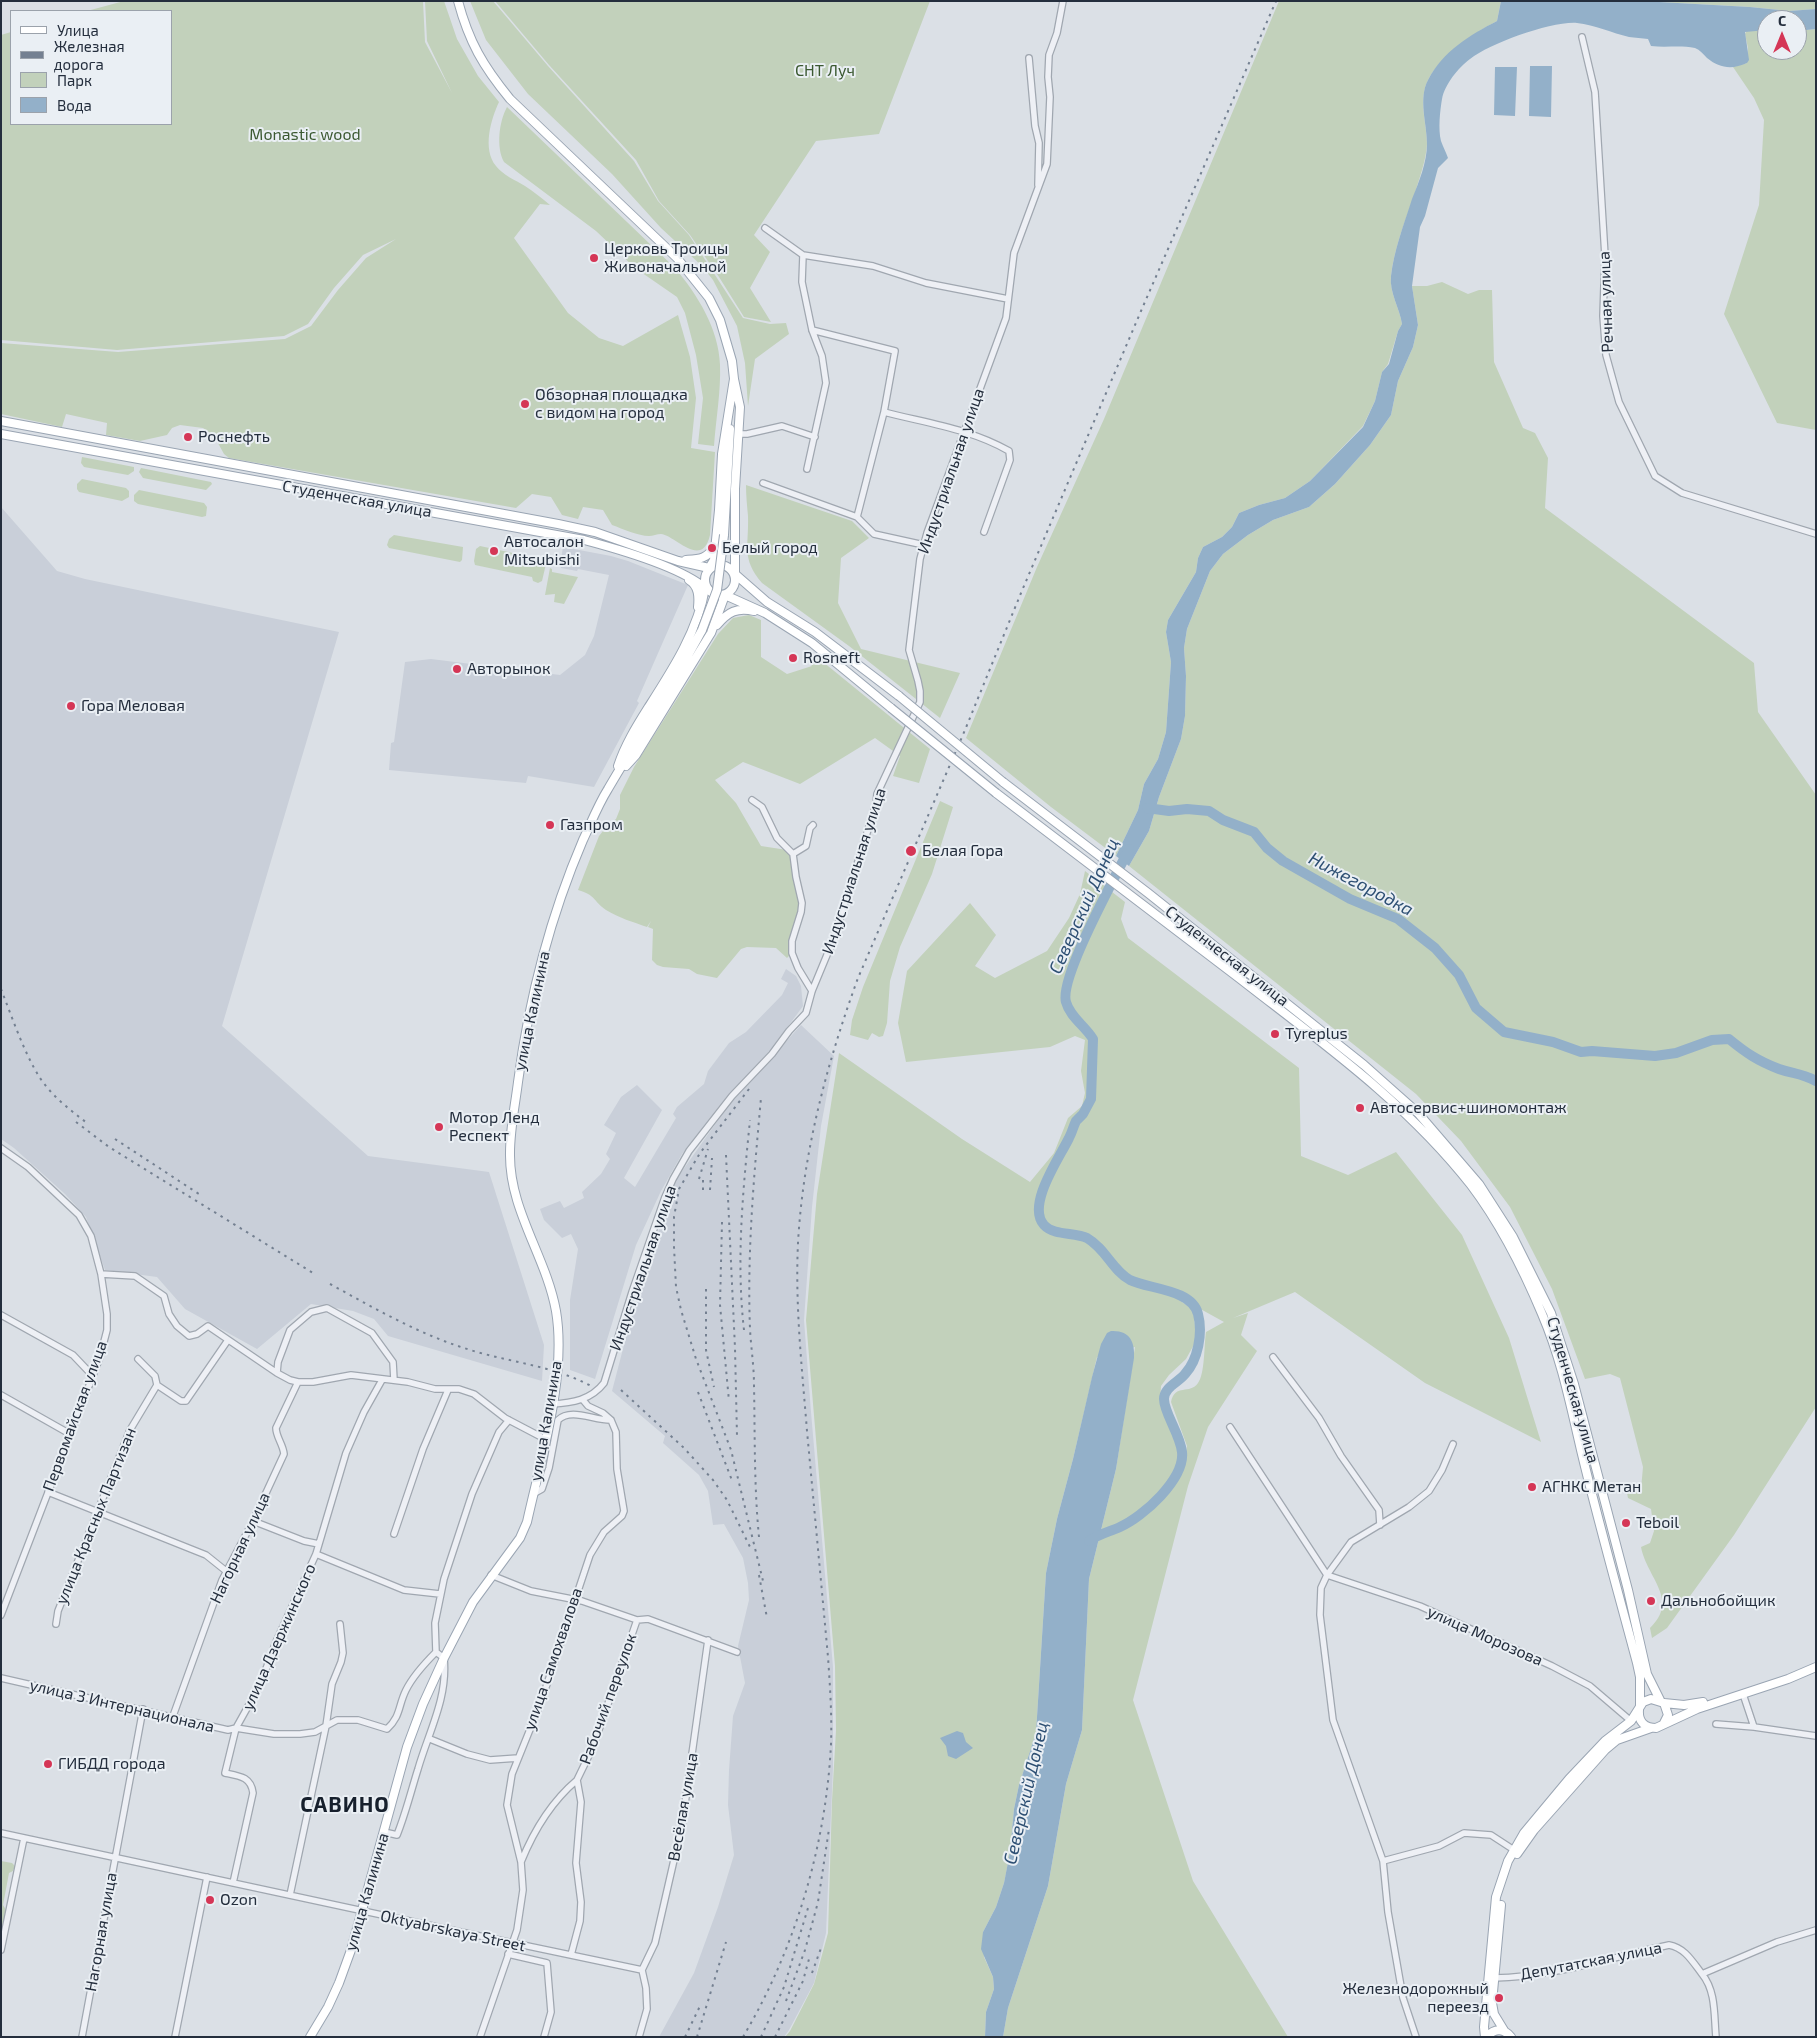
<!DOCTYPE html>
<meta charset="utf-8">
<style>
body{margin:0}
#map{position:relative;width:1817px;height:2038px;overflow:hidden;background:#dbe0e6;font-family:"Exo 2",sans-serif}
canvas{display:block}
.frame{position:absolute;inset:0;border:2px solid #242e3d;pointer-events:none}
.legend{position:absolute;left:10px;top:10px;width:162px;height:115px;box-sizing:border-box;background:#eaeff4;border:1px solid #9ba2ab;margin:0;padding:6px 9px;list-style:none;font-size:15px;color:#242e3d}
.legend li{display:flex;align-items:center;gap:10px;height:25px}
.legend b{width:25px;border:1px solid #9ba2ab}
.north{position:absolute;left:1757px;top:10px;width:50px;height:50px;box-sizing:border-box;background:#eaeff4;border:1px solid #9ba2ab;border-radius:50%;rotate:0deg;font-size:14px;font-weight:700;line-height:20px;text-align:center;color:#242e3d}
.north::after{content:'';display:block;margin:auto;width:18px;height:22px;background:#d53656;clip-path:polygon(50% 0,100% 100%,50% 72%,0 100%)}
</style>
<div id="map">
<canvas width="1817" height="2038"></canvas>
<div class="frame"></div>
<ul class="legend">
<li><b style="height:6px;background:#fff"></b>Улица</li>
<li><b style="height:6px;background:#748091"></b>Железная дорога</li>
<li><b style="height:14px;background:#c2d1bb"></b>Парк</li>
<li><b style="height:14px;background:#93b0c9"></b>Вода</li>
</ul>
<div class="north">С</div>
</div>
<script>
const context = document.querySelector('canvas').getContext('2d');
context.lineJoin = 'round';
function fill(path, color) { context.fillStyle = color; context.fill(path, 'evenodd'); }
function trace(path, color, width, dash) { context.strokeStyle = color; context.lineWidth = width; context.lineCap = dash ? 'butt' : 'round'; context.setLineDash(dash || []); context.stroke(path); }
function label(font, color, halo, rows, align = 'center') {
  context.font = font + ' "Exo 2",sans-serif'; context.lineWidth = 4; context.setLineDash([]); context.textBaseline = 'middle'; context.strokeStyle = halo; context.fillStyle = color; for (const [text, x, y, turn = 0] of rows) {
    context.save(); context.translate(x, y); context.rotate((+turn || 0) * Math.PI / 180); context.textAlign = isNaN(turn) ? turn : align; if (halo) context.strokeText(text, 0, 0); context.fillText(text, 0, 0); context.restore();
  }
}
fill(new Path2D(`
 M1 507 57 571 85 579 339 632 222 1026 368 1156 489 1172 544 1345 542 1381 388 1336 374 1319 353 1311 311 1304 257 1349 185 1309 157 1277 105 1270 86 1217 65 1194 14 1148 1 1139Z
 M563 547 611 556 628 561 688 585 637 701 639 703 594 787 528 776 526 783 389 770 391 743 394 742 405 662 431 659 560 675 585 655 594 636 609 575 578 569 577 571 561 568 560 565Z
 M786 969 796 976 801 986 803 1006 773 1047 724 1101 682 1154 661 1191 636 1245 595 1379 570 1370V1300L578 1249 571 1234 562 1238 544 1220 540 1209 560 1201 564 1208 584 1198 582 1192 601 1174 610 1159 606 1154 616 1133 604 1125 621 1097 637 1085 662 1110 624 1178 635 1187 676 1118 673 1114 677 1107 704 1084 708 1071 729 1043 746 1032 782 995 788 983 781 979Z
 M801 1025 834 1056 821 1126 812 1207 804 1320 811 1412 833 1667V1767L826 1933 814 1983 789 2030 784 2037H659L694 1973 718 1907 734 1855 728 1805 729 1770 733 1716 745 1683 738 1646 749 1600 748 1583 743 1558 724 1524 713 1525 708 1491 699 1475 663 1443 665 1436 612 1391 629 1326 673 1184 728 1106Z`), '#c9cfd9');
fill(new Path2D(`
 M124 1H423L425 42 452 93 427 41 425 1H444L457 39 478 76 499 102C491 119 482 149 496 166 503 175 515 180 525 186 534 192 542 198 550 205L540 204 514 238 568 313 599 338 623 346 678 315 690 357 696 398 691 448 715 452 710 535C702 570 675 535 661 534 657 534 653 536 649 536 638 536 623 529 612 525L603 510 583 507 578 519 562 515 551 497 532 494 516 508 229 458 224 454 214 436 203 428 180 425 172 428 167 435 140 441 106 435 107 423 66 414 62 427 1 414V343L118 352 285 339 311 326 338 290 366 258 396 239 363 255 334 288 308 324 284 336 117 350 1 340V35L11 32V124H171V11H87Z
 M470 1H493L548 66 634 161 658 201 689 235 743 318 770 324 786 323 789 334 755 359 748 406 745 363 737 326 713 280 702 266 661 228 612 174 528 94 486 40Z
 M495 1H930L879 134 816 141 754 235 770 252 750 288 771 322 744 317 719 277 690 235 659 201 636 160 549 65Z
 M1279 1H1501L1497 21C1474 33 1440 56 1428 80 1418 100 1427 123 1427 144 1426 161 1419 179 1414 196 1405 221 1394 249 1391 276 1389 292 1400 309 1402 324L1398 331 1388 364 1382 372 1375 401 1363 426 1310 481 1285 498 1259 505 1239 513 1232 527 1222 537 1203 547 1198 558 1196 572 1168 620 1166 632 1171 662 1166 732 1158 759 1144 784 1138 810 1116 856 1051 807 966 738 1037 567 1104 419Z
 M1641 1H1816V9L1789 11 1750 7Z
 M1816 29V430L1777 423 1724 314 1759 205 1764 120 1754 98 1733 67 1747 63 1748 48 1745 34 1747 30H1767V50H1797V31Z
 M507 107 675 268C697 294 719 329 720 365 721 391 716 419 714 446L698 444 703 398 696 355 685 313 677 297 635 268 596 231 504 162C496 147 499 122 507 107Z
 M1442 282 1468 294 1479 290H1492L1494 362 1523 428 1535 433 1548 458 1545 508 1754 663 1758 712 1816 795V1407L1734 1535 1667 1628 1652 1638 1650 1628C1680 1600 1647 1578 1641 1547L1650 1543 1654 1531 1651 1509 1628 1498 1627 1493 1641 1489 1643 1467 1620 1378 1610 1374 1585 1379 1552 1289 1510 1207 1461 1141 1416 1094 1129 866 1149 831 1159 797 1181 739 1185 716 1186 676 1184 648 1187 629 1210 571 1223 554 1248 535 1273 520 1309 507 1335 484 1370 445 1391 415 1398 381 1413 347 1418 325 1412 286H1427Z
 M82 457 134 467V471L128 475 84 467 81 463Z
 M141 468 211 482 212 484 206 490 143 478 139 472Z
 M82 479 126 488 129 491V497L122 501 79 492 77 489V484Z
 M746 485 852 521 869 538 841 558 838 603 861 649 960 673 940 718 849 646 762 583C741 558 749 547 748 516 747 506 746 495 746 485Z
 M139 490 204 503 207 507 206 516 202 517 138 504 134 501V495Z
 M394 535 463 547 462 560 460 562 389 548 387 545 389 539Z
 M480 546 541 559 546 564 542 581 538 583 533 581 532 577 475 565 474 561 476 549Z
 M550 568 552 569V572L578 577 564 604 554 602 555 594 545 595Z
 M749 615 761 620V657L787 674 812 666 805 658 807 655 812 653 930 749 919 783 893 776 900 756 875 738 800 784 743 762 715 780 736 803 761 846 787 850 793 855 801 903 791 954 787 958 776 948 747 947 741 949 717 978 697 974 689 969 663 967 657 965 652 960 653 929 648 927 651 921 647 927C633 922 619 918 606 910 593 901 596 895 578 890L599 836 607 826 616 819 620 809V795L634 767 718 634 733 618Z
 M940 801 953 807 932 874 900 947 890 981 887 1023 883 1036 879 1037 872 1033 868 1040 850 1035 852 1020 863 987Z
 M1085 871 1125 902 1121 919 1128 938 1299 1068 1301 1156 1348 1175 1396 1152 1462 1235 1509 1338 1541 1442 1425 1383 1295 1292 1233 1318 1248 1313 1241 1335 1257 1351 1208 1427 1188 1486 1133 1700 1193 1881 1288 2037H1003L1008 2008 1048 1886 1066 1784 1082 1730 1089 1579 1116 1469 1135 1347 1097 1357 1073 1459 1057 1519 1046 1573 1036 1733 1019 1785 1014 1809 1010 1853 1004 1883 996 1907 983 1932 984 1957 993 1977 994 1989 986 2012 985 2037H785L790 2031 814 1984 828 1933 832 1801 836 1730 835 1666 806 1320 817 1194 839 1053 962 1139 1030 1182 1054 1153 1068 1118 1082 1106 1085 1093 1081 1071 1085 1040 1075 1036 1050 1047 906 1062 898 1023 907 971 970 903 996 935 975 966 995 978 1047 951 1069 918 1080 894ZM1179 1300 1195 1306 1224 1322 1206 1332C1204 1345 1205 1374 1198 1383 1190 1395 1175 1383 1171 1402L1187 1446 1181 1475 1177 1446 1160 1403 1161 1386 1169 1375 1186 1359 1196 1341 1194 1313 1191 1308Z
 M1 1861 12 1863 15 1866 13 1871 9 1873 3 1905 6 1910 1 1934Z`), '#c2d1bb');
fill(new Path2D(`
 M1501 1H1641L1750 7 1789 11 1816 9V29L1797 31V20H1767V30L1745 32 1749 60 1747 63C1732 70 1719 68 1707 58 1703 54 1700 50 1695 48 1680 45 1666 48 1651 46L1648 39C1642 38 1635 38 1629 37 1612 33 1595 25 1577 23 1552 21 1491 43 1470 59 1458 68 1445 84 1442 99 1440 111 1438 129 1441 141 1443 147 1446 152 1448 158L1438 168 1425 216 1420 227 1412 286 1418 325 1413 347 1398 381 1391 415 1370 445 1335 484 1309 507 1273 520 1248 535 1223 554 1210 571 1187 629 1184 648 1186 676 1185 716 1181 739 1159 797 1149 831 1129 866 1116 856 1138 810 1144 784 1158 759 1166 732 1171 662 1166 632 1168 620 1196 572 1198 558 1203 547 1222 537 1232 527 1239 513 1259 505 1285 498 1310 481 1363 427 1375 401 1382 372 1389 364 1398 331 1402 324C1400 309 1389 292 1391 276 1394 250 1404 224 1412 199 1419 182 1427 162 1427 144 1427 123 1418 99 1428 80 1443 51 1470 35 1497 21Z
 M1530 66H1552L1551 117 1529 116Z
 M1495 67H1517L1515 116 1494 115Z
 M1111 1331C1130 1330 1135 1342 1134 1358L1116 1469 1089 1579 1082 1730 1066 1784 1048 1886 1008 2008 1003 2037H985L986 2012 994 1989 993 1977 981 1949 983 1932 996 1907 1004 1883 1010 1852 1014 1809 1019 1785 1036 1733 1046 1573 1057 1519 1073 1459 1092 1377 1101 1344 1107 1333Z
 M957 1731 963 1733 966 1742 973 1748 956 1759 948 1756 946 1746 940 1738Z`), '#93b0c9');
trace(new Path2D(`
 M1147 808 1169 811 1187 809 1209 811 1223 820 1254 832 1267 848 1283 861 1350 899 1398 919 1435 948 1459 975 1476 1008 1504 1032 1553 1042 1581 1052 1592 1051 1655 1056 1676 1053 1712 1040 1729 1039C1746 1053 1758 1061 1779 1069 1793 1074 1801 1073 1816 1081
 M1089 1541C1099 1534 1109 1532 1120 1527 1143 1517 1185 1479 1182 1452 1180 1434 1164 1413 1164 1399 1164 1387 1179 1382 1185 1374 1198 1360 1203 1333 1198 1314 1192 1289 1148 1289 1130 1280 1112 1270 1106 1249 1087 1238 1075 1232 1054 1236 1044 1225 1026 1205 1060 1157 1069 1138 1072 1133 1073 1127 1076 1121L1083 1114 1091 1099 1093 1039C1085 1026 1070 1017 1066 1002 1059 978 1116 876 1129 849`), '#93b0c9', 10);
const minor = new Path2D(`
 M1582 37 1595 92 1605 256 1603 316 1606 355 1619 402 1655 476 1682 493 1816 534
 M1029 58 1035 126 1039 143 1038 185
 M765 228 803 255 873 266 926 283 1008 299
 M803 255 802 282 812 330 822 356 826 383 807 469
 M812 330 895 351 884 412 857 517
 M884 412C926 423 971 429 1009 451L1010 460 984 532
 M739 434H747L782 426 815 437
 M763 483 857 517 874 534 924 545
 M752 800 762 807 777 838 793 854 806 846 810 828 813 825
 M793 854 796 877 802 903 801 912 792 941V953L798 968 812 991
 M1 1148 28 1167 79 1215 91 1236 101 1274 107 1314V1330L100 1357 1 1615
 M101 1274 135 1276 164 1296 169 1314 177 1326 189 1336 197 1334 208 1326 277 1373 290 1380 298 1382H313L351 1375 408 1382 435 1389H459L474 1394 505 1418 545 1439
 M1 1315 73 1355 92 1375
 M1273 1357 1319 1418 1341 1456 1379 1510 1380 1525
 M138 1359 155 1376 157 1385 181 1401H186L228 1340
 M277 1373 278 1362 290 1330 311 1312 327 1308 372 1333 393 1362 394 1380
 M1 1395 70 1434
 M552 1404C572 1403 591 1400 604 1383L632 1292 665 1197 673 1179 689 1151 732 1096 772 1054 789 1031 806 1013 812 991 834 938 876 804 877 794 920 702V691L918 681 909 650 920 559 927 533 1006 318 1014 253 1047 164 1050 97 1048 77 1049 55 1057 33 1063 1
 M1230 1427 1327 1575 1321 1588 1320 1615 1333 1720 1383 1861 1388 1912 1403 1998 1416 2037
 M1453 1444 1442 1470 1429 1491 1409 1507 1351 1542 1327 1575 1420 1606 1552 1666 1590 1686 1631 1721
 M48 1492 206 1555 226 1571
 M533 1494 542 1489 549 1468 558 1420C571 1407 595 1421 611 1420
 M253 1521 304 1541 319 1544
 M394 1534 423 1449 448 1390
 M316 1554 404 1590 440 1594
 M491 1575 531 1591 582 1601 637 1620 648 1619 737 1652
 M56 1624 58 1611 130 1430 157 1385
 M1 1678 228 1730 236 1728 274 1734H300L315 1732 337 1720H358L387 1729C401 1716 398 1706 406 1690 413 1676 424 1664 436 1652
 M1743 1694 1754 1727
 M173 1716 222 1580 253 1521 284 1454C283 1444 276 1437 276 1428L298 1382
 M1716 1724 1754 1727 1816 1736
 M430 1739 467 1754 490 1760 518 1758
 M384 1832 397 1835 400 1827C407 1808 412 1788 418 1769 429 1731 448 1698 444 1658L436 1652 435 1623 444 1579 472 1494 499 1432 509 1420
 M1 1833C215 1878 428 1926 642 1970
 M1383 1861 1439 1846 1464 1833 1491 1835 1514 1850
 M521 1862C534 1830 551 1802 577 1780
 M233 1883 253 1793C251 1777 240 1776 225 1773L236 1728 260 1685 276 1642 316 1554 346 1453 364 1412 382 1380
 M290 1895 326 1726 332 1684 341 1662 343 1653 340 1624
 M1 1950 24 1838
 M508 1954 547 1963 551 2012 544 2037
 M571 1955 580 1921 581 1902 576 1863 581 1802 577 1780 593 1747 637 1620
 M642 1970 655 1943 682 1825 708 1640
 M1702 1974C1716 1991 1714 2015 1716 2037
 M1494 1978C1554 1977 1612 1957 1669 1945 1685 1948 1692 1961 1702 1974L1777 1942 1816 1930
 M82 2037 143 1709
 M175 2037 207 1877
 M480 2037 517 1930 523 1890 521 1862 507 1805 512 1774 541 1702 590 1555 604 1532 622 1516 624 1511 617 1469 616 1432 611 1420 603 1413 588 1406 583 1400
 M639 2037 647 2009 646 1988 642 1970`);
const major = new Path2D(`
 M458 1C469 42 483 66 510 99L677 258 709 298 720 320 732 361 734 379 740 407 735 489V574L767 602 815 632 899 696
 M1 421 558 524 595 532 678 561 709 568 714 560 719 510 722 454 734 379
 M1 434 584 540C618 549 679 566 705 588 698 631 671 672 648 708 636 727 625 745 618 766
 M724 535 730 429
 M686 560C699 559 707 559 714 547
 M705 580a15 15 0 1 1 30 0a15 15 0 1 1-30 0Z
 M689 580C699 586 699 597 698 607
 M717 625C728 612 737 607 754 611
 M626 766 636 755 711 633 725 595 765 613 812 643 891 708
 M1003 782 1148 893 1364 1065 1418 1113 1479 1184 1513 1237 1551 1313 1574 1384 1628 1590 1647 1674 1660 1700
 M996 793C1077 854 1158 916 1239 978 1321 1042 1406 1102 1471 1185 1499 1222 1524 1271 1542 1314 1561 1358 1570 1403 1581 1450 1598 1521 1618 1592 1637 1663L1640 1677V1706
 M1664 1703 1684 1705 1703 1702
 M1639 1710C1638 1722 1645 1728 1656 1728L1697 1709 1788 1679 1816 1667
 M1517 1854 1534 1830 1605 1750 1617 1740 1651 1728
 M1501 1905 1492 2003 1494 2014 1505 2032
 M310 2037 328 2007 339 1983 351 1950 407 1747 423 1704 444 1658 473 1602 520 1538 527 1522C541 1458 567 1376 556 1311 546 1256 509 1210 510 1153 510 1129 515 1106 518 1082 529 999 550 917 583 840 591 823 598 805 608 789 639 736 673 684 702 630
 M1485 2037 1484 2027 1496 1897 1508 1861 1524 1833 1569 1779 1605 1741 1631 1721 1643 1702 1651 1699 1664 1703 1668 1715 1664 1723
 M1487 2037C1494 2028 1504 2028 1511 2037`);
trace(minor, '#a0a7b0', 8);
trace(major, '#9aa5b3', 10);
trace(minor, '#eef0f5', 5.5);
trace(major, '#fff', 8);
trace(new Path2D(`
 M1 989C12 1017 24 1053 40 1078 52 1096 70 1110 87 1123
 M749 1089 700 1153 679 1189 674 1217V1247L676 1287 681 1310 696 1359 731 1450 763 1581
 M76 1122 109 1147 313 1273
 M115 1139 202 1196
 M726 1155 735 1348 737 1436
 M699 1179 708 1149
 M703 1190V1180
 M710 1190 712 1158
 M722 1222 720 1305 729 1401
 M330 1284C374 1308 417 1333 464 1348 506 1362 552 1365 591 1386
 M706 1289V1350L714 1387
 M744 1330C736 1260 743 1190 750 1120
 M621 1390 684 1448 713 1480 727 1500 752 1551
 M698 1392 733 1483
 M759 1537C754 1486 755 1436 754 1385 754 1366 751 1348 750 1329 747 1252 754 1175 761 1098
 M759 1575 767 1618
 M812 1973 821 1948
 M786 2001 805 1950 818 1902 829 1829
 M685 2037 701 2004
 M697 2037 726 1942
 M743 2037C795 1949 826 1846 831 1744 832 1715 830 1686 828 1657 821 1581 814 1506 807 1431 802 1368 795 1306 798 1243 803 1152 827 1063 858 978L965 730 1021 593 1141 311 1276 1
 M761 2037 784 1987 808 1908
 M775 2037 803 1981 809 1959`), '#748091', 2, [2.5, 5]);
const majorBridge = new Path2D(`
 M702 630 717 590 724 535
 M899 696 1003 782
 M891 708 996 793`);
trace(majorBridge, '#9aa5b3', 10, []);
trace(majorBridge, '#fff', 8);
for (const [x, y, r, color] of [
 [594,258,5,"#d53656"],
 [525,404,5,"#d53656"],
 [188,437,5,"#d53656"],
 [712,548,5,"#d53656"],
 [494,551,5,"#d53656"],
 [793,658,5,"#d53656"],
 [457,669,5,"#d53656"],
 [71,706,5,"#d53656"],
 [550,825,5,"#d53656"],
 [911,851,6,"#d53656"],
 [1275,1034,5,"#d53656"],
 [1360,1108,5,"#d53656"],
 [439,1127,5,"#d53656"],
 [1532,1487,5,"#d53656"],
 [1626,1523,5,"#d53656"],
 [1651,1601,5,"#d53656"],
 [48,1764,5,"#d53656"],
 [210,1900,5,"#d53656"],
 [1499,1998,5,"#d53656"]
]) { const dot = new Path2D(); dot.arc(x, y, r, 0, 2 * Math.PI); context.fillStyle = color; context.fill(dot); trace(dot, '#eaeff4', 2); }
label('16px', '#3b5931', '#eaeff4', [
 ["СНТ Луч",825,71],
 ["Monastic wood",305,135]
]);
label('16px', '#242e3d', '#eaeff4', [
 ["Церковь Троицы",604,249],
 ["Живоначальной",604,267],
 ["Обзорная площадка",535,395],
 ["с видом на город",535,413],
 ["Роснефть",198,437],
 ["Автосалон",504,542],
 ["Mitsubishi",504,560],
 ["Белый город",722,548],
 ["Rosneft",803,658],
 ["Авторынок",467,669],
 ["Гора Меловая",81,706],
 ["Газпром",560,825],
 ["Белая Гора",922,851],
 ["Tyreplus",1285,1034],
 ["Автосервис+шиномонтаж",1370,1108],
 ["Мотор Ленд",449,1118],
 ["Респект",449,1136],
 ["АГНКС Метан",1542,1487],
 ["Teboil",1636,1523],
 ["Дальнобойщик",1661,1601],
 ["ГИБДД города",58,1764],
 ["Ozon",220,1900],
 ["Железнодорожный",1489,1989,"right"],
 ["переезд",1489,2007,"right"]
], 'left');
label('16px', '#242e3d', '#eaeff4', [
 ["Речная улица",1606,302,-92],
 ["Индустриальная улица",951,471,-71],
 ["Студенческая улица",357,499,10],
 ["Индустриальная улица",854,871,-72],
 ["Студенческая улица",1227,956,38],
 ["улица Калинина",532,1011,-78],
 ["Индустриальная улица",643,1268,-71],
 ["Студенческая улица",1573,1390,74],
 ["Первомайская улица",75,1416,-70],
 ["улица Калинина",546,1421,-80],
 ["улица Красных Партизан",96,1516,-68],
 ["Нагорная улица",240,1548,-65],
 ["улица Морозова",1485,1636,24],
 ["улица Дзержинского",279,1637,-66],
 ["улица Самохвалова",553,1659,-71],
 ["Рабочий переулок",608,1699,-70],
 ["улица 3 Интернационала",122,1706,13],
 ["Весёлая улица",683,1807,-80],
 ["улица Калинина",367,1892,-74],
 ["Oktyabrskaya Street",453,1931,12],
 ["Нагорная улица",101,1932,-80],
 ["Депутатская улица",1591,1961,-11]
]);
label('italic 18px', '#2d4f73', '#eaeff4', [
 ["Нижегородка",1361,884,28],
 ["Северский Донец",1084,906,-66],
 ["Северский Донец",1026,1793,-77]
]);
context.letterSpacing = '1px';
label('bold 21px', '#17202d', '#eaeff4', [
 ["САВИНО",345,1805]
]);
context.letterSpacing = '0px';
</script>
